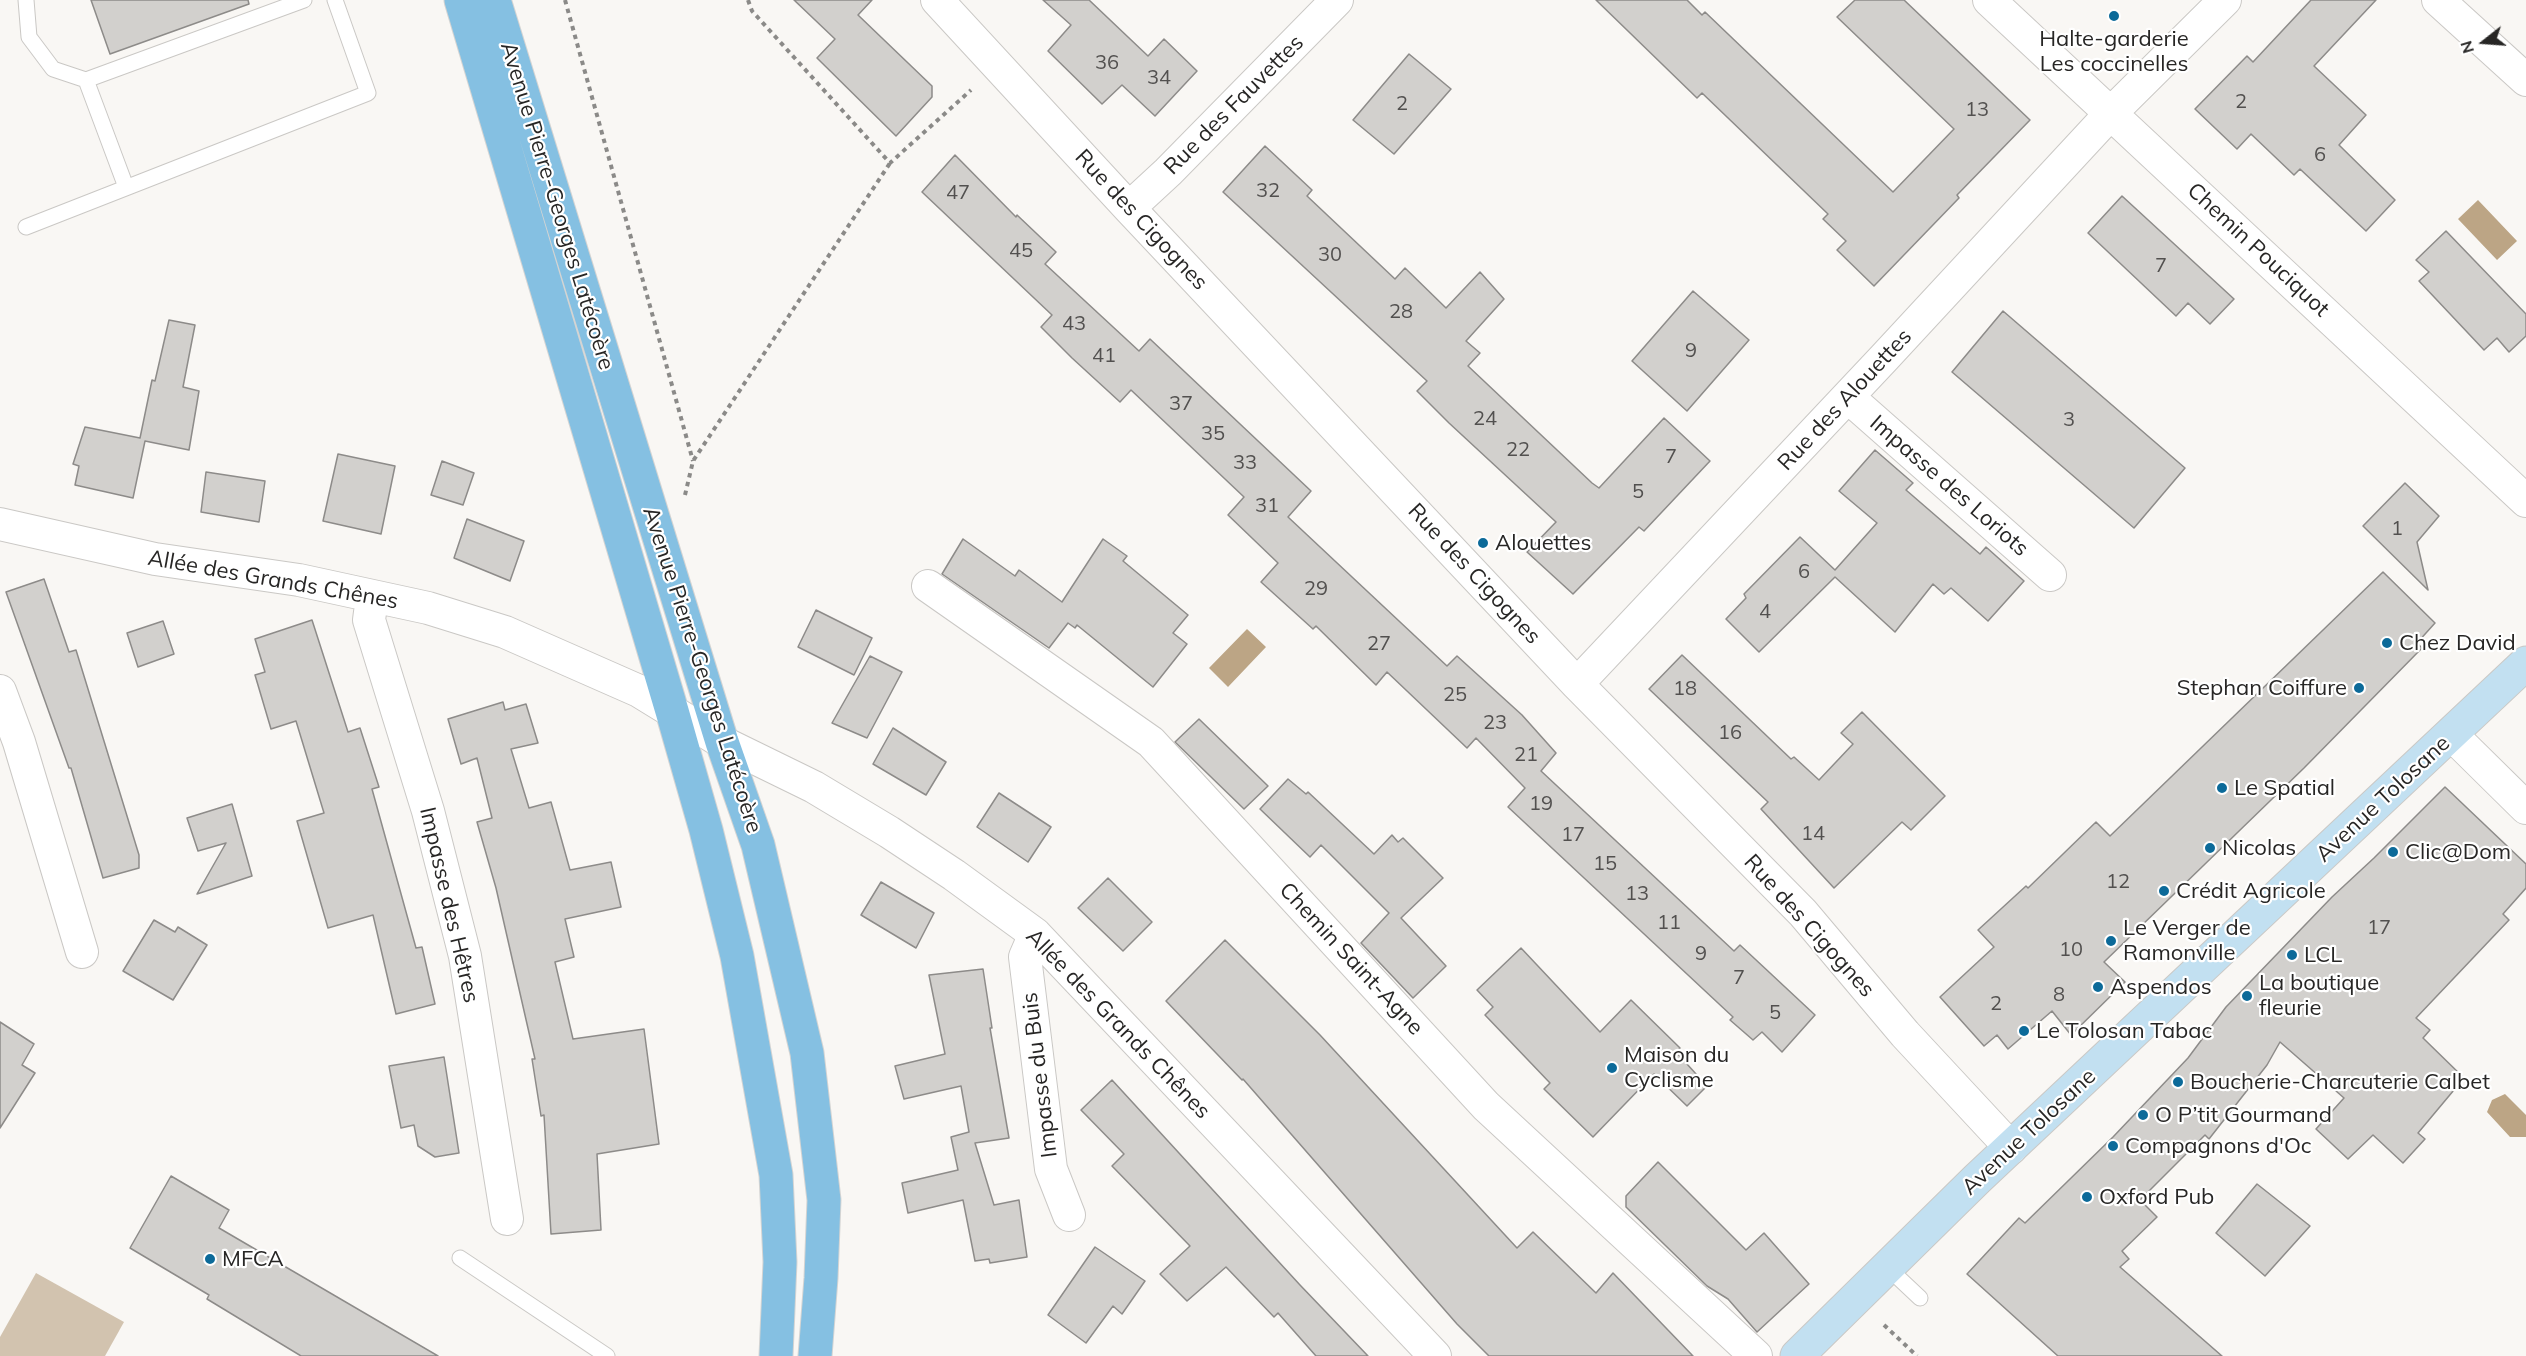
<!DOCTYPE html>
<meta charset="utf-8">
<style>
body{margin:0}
#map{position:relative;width:2526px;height:1356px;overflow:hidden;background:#f9f7f4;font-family:Mulish,sans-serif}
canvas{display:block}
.north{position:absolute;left:2454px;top:12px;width:60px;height:60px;-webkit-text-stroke:4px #fff;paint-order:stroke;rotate:253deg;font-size:16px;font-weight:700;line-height:24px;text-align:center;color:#272625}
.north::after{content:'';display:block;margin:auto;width:21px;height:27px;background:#272625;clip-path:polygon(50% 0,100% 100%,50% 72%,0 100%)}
</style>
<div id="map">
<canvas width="2526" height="1356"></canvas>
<div class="north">N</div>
</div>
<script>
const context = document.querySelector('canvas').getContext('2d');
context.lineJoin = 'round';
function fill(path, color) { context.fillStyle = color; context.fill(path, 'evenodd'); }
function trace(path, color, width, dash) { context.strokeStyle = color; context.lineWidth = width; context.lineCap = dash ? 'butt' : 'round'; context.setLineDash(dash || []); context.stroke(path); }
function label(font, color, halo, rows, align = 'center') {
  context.font = font + ' Mulish,sans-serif'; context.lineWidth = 4.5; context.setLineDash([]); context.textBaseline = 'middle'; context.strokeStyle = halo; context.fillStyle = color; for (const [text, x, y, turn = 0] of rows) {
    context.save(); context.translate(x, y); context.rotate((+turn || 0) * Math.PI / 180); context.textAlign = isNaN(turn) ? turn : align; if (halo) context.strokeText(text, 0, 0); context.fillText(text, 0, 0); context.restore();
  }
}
fill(new Path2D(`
 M36 1273 124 1322 105 1356H0V1337Z`), '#d2c3af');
fill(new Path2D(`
 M2478 200 2517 241 2497 260 2458 219Z
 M1247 629 1266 647 1228 687 1209 668Z
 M2505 1094 2526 1115V1137H2510L2487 1112 2492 1100Z`), '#bca585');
const building = new Path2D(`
 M91 0H248L249 4 110 54Z
 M794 0H872L858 15 932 86V97L896 136 817 58 835 39Z
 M1043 0H1089L1148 56 1164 39 1197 71 1155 116 1122 85 1102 104 1048 51 1071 25Z
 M1596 0H1687L1702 15 1705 12 1893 192 1954 129 1837 17 1855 0H1904L2030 120 1957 195 1959 198 1874 286 1837 250 1846 241 1823 219 1828 214 1702 93 1697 98Z
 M2311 0H2376L2314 66 2366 115 2339 145 2395 200 2366 231 2300 169 2294 175 2251 134 2237 149 2195 109 2247 56 2253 62Z
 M1409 54 1451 89 1394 154 1353 120Z
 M1265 146 1312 190 1307 196 1395 279 1405 268 1446 308 1480 272 1504 299 1466 341 1480 353 1468 366 1592 483 1599 488 1664 418 1710 461 1644 531 1639 527 1573 594 1527 552 1556 522 1449 423 1417 391 1427 381 1223 192Z
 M955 155 1016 217 1017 215 1056 252 1045 264 1139 351 1150 339 1311 491 1288 517 1447 666 1457 656 1522 715 1556 753 1541 771 1734 951 1740 945 1815 1015 1782 1052 1762 1032 1753 1040 1730 1020 1733 1017 1508 807 1525 788 1476 738 1467 748 1387 672 1376 685 1316 626 1313 629 1261 582 1278 563 1228 515 1244 497 1131 390 1120 402 1072 358 1041 327 1052 315 922 192Z
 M2122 196 2234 299 2210 324 2188 303 2176 316 2088 233Z
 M2446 231 2526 314V336L2509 352 2497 338 2484 350 2419 281 2429 272 2416 260Z
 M1693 291 1749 340 1687 411 1632 361Z
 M2003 311 2185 468 2134 528 1952 372Z
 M169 320 195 325 183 387 199 391 189 450 145 441 133 498 75 485 79 466 73 464 85 427 140 438 152 380 155 381Z
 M1875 450 1913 483 1906 490 1980 554 1986 547 2024 581 1988 621 1951 588 1944 594 1933 584 1895 632 1835 577 1759 652 1726 619 1746 598 1744 594 1800 537 1835 570 1877 523 1839 491Z
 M338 454 395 466 381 534 323 521Z
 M442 461 474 473 463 505 431 495Z
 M206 472 265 481 259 522 201 512Z
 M2405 483 2439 516 2417 542 2428 590 2363 526Z
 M467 519 524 541 510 581 454 558Z
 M963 539 1015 576 1019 570 1062 602 1103 539 1127 556 1123 561 1188 615 1173 633 1187 644 1153 687 1077 625 1075 628 1068 623 1049 648 942 574Z
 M2383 572 2435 623 2417 643 2422 648 2304 768 2104 962 2125 982 2071 1035 2052 1011 2008 1049 1997 1035 1984 1046 1940 997 1994 947 1978 930 2026 886 2028 888 2096 822 2110 836Z
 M44 579 69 652 76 650 139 855V868L103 878 71 768H69L6 592Z
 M816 610 872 638 854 675 798 647Z
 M312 620 348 732 360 728 379 787 372 789 416 948 422 947 435 1004 396 1014 373 915 328 928 297 821 324 813 296 721 271 729 255 675 265 672 255 639Z
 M163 621 174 654 138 667 127 633Z
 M1682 655 1791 759 1794 757 1819 780 1853 744 1841 733 1862 712 1945 796 1911 830 1902 822 1834 888 1761 809 1768 802 1649 689Z
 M870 656 902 672 867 738 832 723Z
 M503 702 505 710 526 704 538 743 511 749 529 808 551 802 570 870 611 862 621 907 565 919 574 957 555 962 573 1039 644 1029 659 1144 597 1154 601 1230 551 1234 544 1115 541 1116 532 1059H535L496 888 477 822 492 818 477 758 461 764 448 719Z
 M1199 719 1268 786 1244 809 1175 742Z
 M893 728 946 762 926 795 873 764Z
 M1288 779 1306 794 1308 792 1374 854 1392 835 1398 842 1403 838 1443 878 1401 918 1446 966 1413 998 1361 943 1389 913 1321 845 1310 857 1260 809Z
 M2445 787 2526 864V888L2503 914 2509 920 2416 1018 2430 1030 2423 1038 2464 1078 2418 1133 2425 1139 2403 1163 2373 1135 2348 1159 2316 1129 2344 1098 2280 1042 2267 1065 2209 1139 2205 1135 2140 1200 2157 1217 2122 1251 2129 1259 2120 1267 2222 1356H2058L1967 1274 2019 1218 2025 1223 2113 1137 2188 1058 2226 1007 2332 897 2374 858Z
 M999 793 1051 827 1028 862 977 827Z
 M232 804 252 876 197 894 226 843 198 851 187 818Z
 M1108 878 1152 922 1123 951 1078 908Z
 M881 882 934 913 916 948 861 915Z
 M154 920 175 932 178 927 207 945 173 1000 123 971Z
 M1225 940 1320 1035 1517 1248 1533 1232 1596 1293 1613 1273 1693 1356H1489L1457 1324 1243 1079 1242 1080 1166 1001Z
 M1521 948 1600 1032 1631 1000 1680 1048 1676 1052 1707 1086 1687 1106 1654 1074 1593 1137 1544 1089 1550 1083 1485 1015 1493 1007 1477 990Z
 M983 969 992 1028H990L1009 1138 975 1143 994 1205 1019 1200 1027 1257 990 1263 989 1259 975 1261 963 1200 908 1213 902 1183 958 1170 951 1137 969 1132 961 1086 904 1099 895 1066 945 1054 929 975Z
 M0 1022 34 1044 22 1065 35 1073 0 1128Z
 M444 1057 459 1153 435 1157 418 1146 414 1125 401 1128 389 1066Z
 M1112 1080 1300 1285 1368 1356H1316L1278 1313 1274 1317 1226 1267 1187 1301 1160 1274 1190 1246 1112 1166 1124 1154 1081 1110Z
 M1658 1162 1746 1250 1764 1233 1809 1284 1757 1332 1728 1299 1707 1286 1626 1207V1196Z
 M171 1176 229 1210 219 1228 438 1356H301L207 1299 209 1295 130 1248Z
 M2257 1184 2310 1226 2265 1276 2216 1233Z
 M1095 1247 1145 1281 1122 1314 1113 1306 1086 1343 1048 1315Z`);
fill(building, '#d2d0cd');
trace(building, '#8d8b89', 1.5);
const lane = new Path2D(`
 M26 0 29 37 53 69 86 80 304 0
 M86 80 126 187
 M26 227 368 93 335 0
 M460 1258 607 1356
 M1886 1266 1920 1298`);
const street = new Path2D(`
 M937 0 1129 208 1577 684 1803 913 1905 1034 2011 1148
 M1989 0 2526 501
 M2438 0 2526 80
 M1129 208 1168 172 1337 0
 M1848 397 2050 575
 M0 524 155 559 299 580 428 608 505 632 639 691 722 742 814 787 889 832 954 875 1035 934 1435 1356
 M928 586 1151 742 1486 1106 1756 1356
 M372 597 369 620 428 811 465 956 507 1219
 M1577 684 1884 358 2111 113 2225 0
 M0 691 19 742 82 952
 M2452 735 2526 808
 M1035 934 1025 957 1051 1169 1069 1215`);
const secondary = new Path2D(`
 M1797 1356 1977 1179 2526 663`);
const primary = new Path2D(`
 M461 0 672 711 706 830 737 956 776 1175 780 1262 776 1356
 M494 0 722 742 758 845 807 1053 824 1200 821 1278 815 1356`);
trace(lane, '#cac8c5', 17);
trace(street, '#cac8c5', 34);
trace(secondary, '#cac8c5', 35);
trace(primary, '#d4d4d3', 35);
trace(new Path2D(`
 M565 0 693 461
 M748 0 752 11 890 163 971 90
 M685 495 693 461 890 163
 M1884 1325 1917 1356`), '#8b8a88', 4, [4.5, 4.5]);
trace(lane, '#fff', 15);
trace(street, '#fff', 32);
trace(secondary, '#c2e0f1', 33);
trace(primary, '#85c0e2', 33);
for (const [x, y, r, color] of [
 [2114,16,6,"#0c6a99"],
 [1483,543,6,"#0c6a99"],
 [2387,643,6,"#0c6a99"],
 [2359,688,6,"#0c6a99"],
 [2222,788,6,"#0c6a99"],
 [2210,848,6,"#0c6a99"],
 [2393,852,6,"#0c6a99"],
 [2164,891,6,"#0c6a99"],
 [2111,941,6,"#0c6a99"],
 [2292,955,6,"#0c6a99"],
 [2098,987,6,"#0c6a99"],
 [2247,996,6,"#0c6a99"],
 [2024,1031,6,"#0c6a99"],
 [1612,1068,6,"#0c6a99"],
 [2178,1082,6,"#0c6a99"],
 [2143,1115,6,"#0c6a99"],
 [2113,1146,6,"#0c6a99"],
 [2087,1197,6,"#0c6a99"],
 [210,1259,6,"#0c6a99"]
]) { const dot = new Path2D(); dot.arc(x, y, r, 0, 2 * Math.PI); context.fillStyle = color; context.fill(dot); trace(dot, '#fff', 2); }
label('20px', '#52504f', null, [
 ["36",1107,63],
 ["34",1159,78],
 ["2",2241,102],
 ["2",1402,104],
 ["13",1977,110],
 ["6",2320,155],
 ["32",1268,191],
 ["47",958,193],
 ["45",1021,251],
 ["30",1330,255],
 ["7",2161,266],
 ["28",1401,312],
 ["43",1074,324],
 ["9",1691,351],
 ["41",1104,356],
 ["37",1181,404],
 ["24",1485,419],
 ["3",2069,420],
 ["35",1213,434],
 ["22",1518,450],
 ["7",1671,457],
 ["33",1245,463],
 ["5",1638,492],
 ["31",1267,506],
 ["1",2397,529],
 ["6",1804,572],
 ["29",1316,589],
 ["4",1765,612],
 ["27",1379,644],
 ["18",1685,689],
 ["25",1455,695],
 ["23",1495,723],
 ["16",1730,733],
 ["21",1526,755],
 ["19",1541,804],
 ["14",1813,834],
 ["17",1573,835],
 ["15",1605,864],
 ["12",2118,882],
 ["13",1637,894],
 ["11",1669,923],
 ["17",2379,928],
 ["10",2071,950],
 ["9",1701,954],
 ["7",1739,978],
 ["8",2059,995],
 ["2",1996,1004],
 ["5",1775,1013]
]);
label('22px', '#272625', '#fff', [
 ["Halte-garderie",2114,39,"center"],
 ["Les coccinelles",2114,64,"center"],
 ["Alouettes",1495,543],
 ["Chez David",2399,643],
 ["Stephan Coiffure",2347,688,"right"],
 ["Le Spatial",2234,788],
 ["Nicolas",2222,848],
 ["Clic@Dom",2405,852],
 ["Crédit Agricole",2176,891],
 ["Le Verger de",2123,928],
 ["Ramonville",2123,953],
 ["LCL",2304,955],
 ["La boutique",2259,983],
 ["fleurie",2259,1008],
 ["Aspendos",2110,987],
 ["Le Tolosan Tabac",2036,1031],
 ["Maison du",1624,1055],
 ["Cyclisme",1624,1080],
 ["Boucherie-Charcuterie Calbet",2190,1082],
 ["O P’tit Gourmand",2155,1115],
 ["Compagnons d'Oc",2125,1146],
 ["Oxford Pub",2099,1197],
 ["MFCA",222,1259]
], 'left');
label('22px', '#272625', '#fff', [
 ["Rue des Fauvettes",1234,105,-45],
 ["Avenue Pierre-Georges Latécoère",557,206,73],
 ["Rue des Cigognes",1141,220,47],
 ["Chemin Pouciquot",2258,250,43],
 ["Rue des Alouettes",1845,400,-47],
 ["Impasse des Loriots",1949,486,41],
 ["Rue des Cigognes",1474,574,47],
 ["Allée des Grands Chênes",273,580,10],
 ["Avenue Pierre-Georges Latécoère",702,670,72],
 ["Avenue Tolosane",2383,799,-43],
 ["Impasse des Hêtres",449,905,77],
 ["Rue des Cigognes",1809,926,48],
 ["Chemin Saint-Agne",1351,959,47],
 ["Allée des Grands Chênes",1118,1024,46],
 ["Impasse du Buis",1040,1075,-97],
 ["Avenue Tolosane",2029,1132,-43]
]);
</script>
